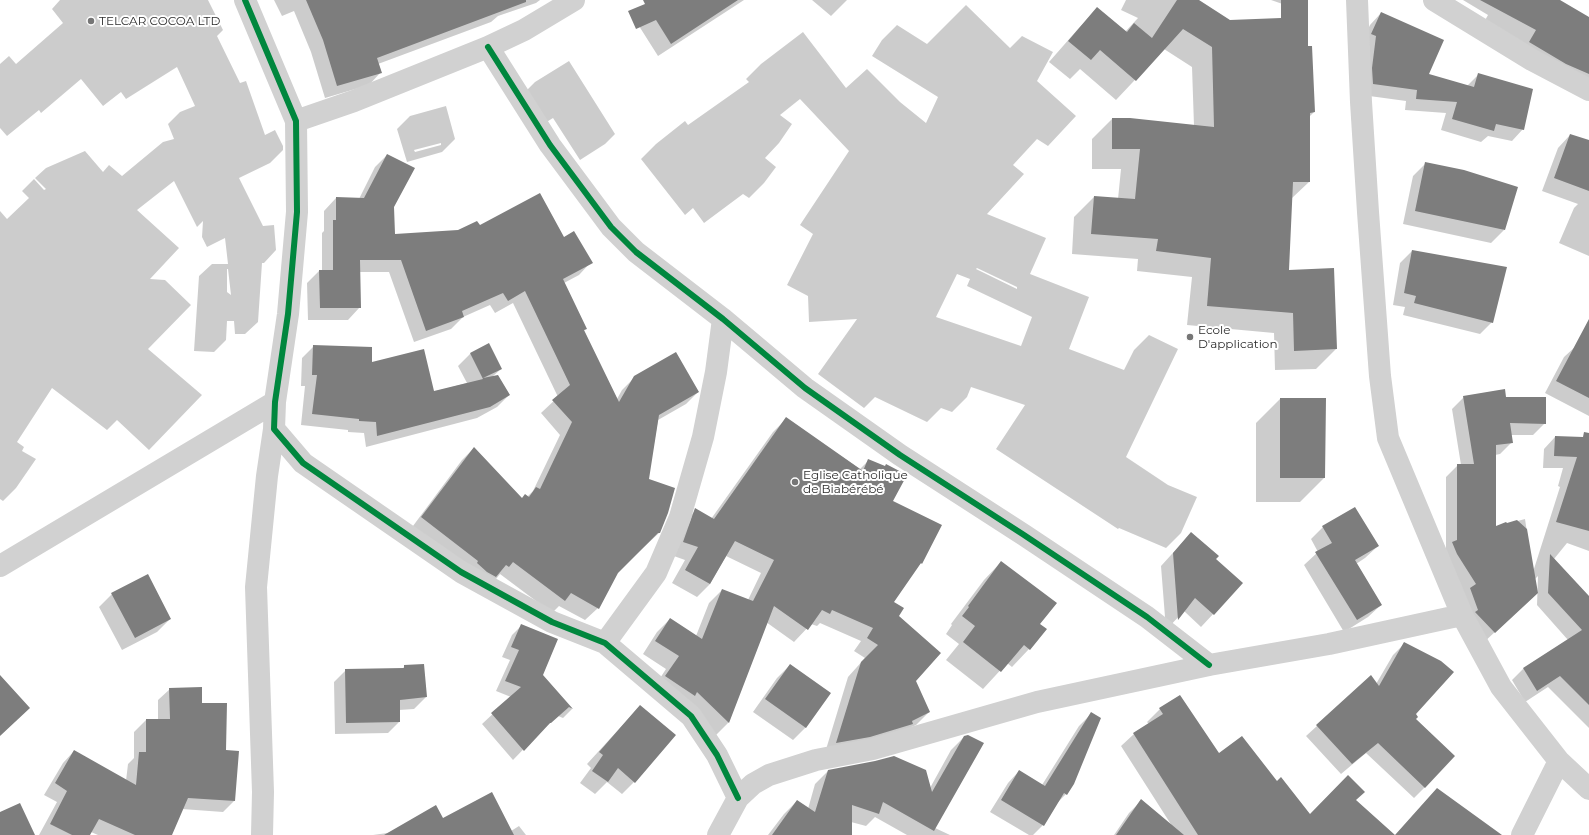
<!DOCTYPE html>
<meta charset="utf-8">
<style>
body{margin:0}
canvas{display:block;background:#fff}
</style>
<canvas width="1589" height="835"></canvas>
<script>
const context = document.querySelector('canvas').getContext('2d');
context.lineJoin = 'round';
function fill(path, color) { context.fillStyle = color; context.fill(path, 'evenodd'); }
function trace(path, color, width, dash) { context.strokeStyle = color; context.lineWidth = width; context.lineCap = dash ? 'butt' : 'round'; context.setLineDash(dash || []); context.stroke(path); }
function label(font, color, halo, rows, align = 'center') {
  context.font = font + ' Montserrat,sans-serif'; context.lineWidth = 4; context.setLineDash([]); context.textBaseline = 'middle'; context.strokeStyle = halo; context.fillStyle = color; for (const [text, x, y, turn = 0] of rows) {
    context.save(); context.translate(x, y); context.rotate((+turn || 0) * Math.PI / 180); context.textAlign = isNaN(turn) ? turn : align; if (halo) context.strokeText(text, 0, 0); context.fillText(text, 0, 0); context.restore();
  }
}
fill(new Path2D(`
 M60 0H208L223 30 217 36 240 83 246 81 265 135 275 130 283 146V150L270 163 239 178 263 226 274 225 276 250 264 263H262L258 322 245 334H235L234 321H227L226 340 214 352 194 351 199 276 212 264H228L225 238 207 247 202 237 203 221 197 227 174 181 137 210 179 248 150 279 165 280 191 305 148 349 202 395 149 450 117 420 107 430 52 388 17 442 24 447 22 451 36 459 16 488 3 501 0 499V211L7 219 29 198 22 191 34 179 44 190 46 189 35 178 46 168 85 151 103 172 109 165 122 176 163 142 174 139 168 124 180 112 195 106 177 67 126 99 121 92 103 106 81 79 41 113 39 110 7 136 0 128V64L9 56 16 64 63 23 52 9ZM227 269H228L231 295 227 292Z
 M274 0H540L536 3 498 16 491 22 378 64 381 72 369 85 325 98 311 52 294 11 282 16Z
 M674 0H744L658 56 639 26Z
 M812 0H847L831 16Z
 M1126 0H1197L1230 21 1307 47 1314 112 1309 117V182L1291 199 1288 271 1336 349 1316 369 1275 370 1274 333 1187 325 1192 277 1137 271 1138 259 1072 254 1074 217 1094 197 1118 199 1121 169H1092V139L1112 119 1194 126 1192 67 1164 49 1116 100 1080 69 1070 79 1049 62 1078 29 1097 9 1125 32 1138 18 1121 10Z
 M1271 0H1302L1294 8Z
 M1463 0H1558L1589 18V93L1484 22 1488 15Z
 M966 5 1010 48 1022 36 1053 52 1037 81 1076 116 1048 146 1037 139 1013 165 1024 174 987 214 1046 238 1030 274 1089 297 1069 349 1124 370 1134 350 1149 335 1178 349 1126 457 1168 485 1197 497 1181 533 1166 548 1119 528 1118 529 996 449 1025 405 971 387 967 397 952 412 941 408 927 422 875 397 864 408 818 374 857 319 809 322 808 296 787 285 813 234 800 225 849 151 800 99 780 115 792 124 779 143 765 158 776 167 764 183 749 198 743 194 704 223 693 208 685 215 641 159 656 144 685 121 688 125 749 82 746 79 761 64 803 32 846 88 867 69 900 102 926 123 938 97 872 56 882 40 897 25 927 44ZM977 268 1017 287V289L976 269ZM957 274 970 279 967 286 1032 317 1021 346 936 317Z
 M1381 13 1427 75 1467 86 1479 74 1523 129 1512 141 1488 136 1481 142 1441 130 1446 113 1405 110 1406 101 1362 95 1360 46 1370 25Z
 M569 61 615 134 605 144 580 160 553 118 545 123 526 91 535 82Z
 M446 106 455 139 442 152 407 162 397 129 410 116ZM441 143V145L415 152 414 150Z
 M1570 135 1589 141V256L1559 243 1574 208 1578 204 1542 191 1558 148Z
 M387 155 393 207 394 235 458 231 479 226 564 239 591 262 579 275 564 283 586 329 583 331 617 399 622 390 635 377 698 392 686 404 658 420 648 479 659 533 617 572 598 608 585 620 559 606 552 613 500 574 496 579 494 578 483 589 410 530 462 460 474 448 522 499 527 497 533 491 560 435 541 413 558 397 513 303 495 313 490 305 463 317 451 329 414 342 389 272H360V307L348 320H308L307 283 319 271H322V233L324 231V211L336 198 359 199 375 167Z
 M1426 163 1504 230 1491 243 1403 224 1413 176Z
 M1412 251 1492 322 1480 334 1403 315 1405 307 1393 305 1400 263Z
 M489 345 501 369 492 377 509 395 497 407 477 418 366 447 364 433 348 432V430L301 425 305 386H301L302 358 314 346 371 363 433 392 467 383 458 366 470 354Z
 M1576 346 1589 353V416L1545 393 1564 357Z
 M1464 397 1505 398 1545 423 1533 435H1511L1512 442 1500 454 1495 455V527L1525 519 1533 572 1560 487 1558 486 1563 468H1543L1544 449 1555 437 1589 438V551L1567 543 1554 559 1589 598V728L1548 687 1525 702 1512 680 1523 669 1568 640 1537 605 1538 576 1534 580 1524 605 1482 644 1446 550V477L1458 465H1461L1452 409Z
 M1280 399 1324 478 1300 502H1256V423Z
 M786 419 860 469 869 460 892 502 921 563 915 569 892 602 898 616 915 681 929 712 916 725 907 729 824 756 848 677 865 658 854 651 861 641 820 623 817 626 811 624 794 642 766 622 728 723 715 736 653 689 666 669 643 654 657 632 670 619 696 636 709 603 722 590 748 600 761 573 726 556 710 584 697 597 672 583 685 560 671 555 683 523 696 510 711 519 773 432Z
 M1323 527 1378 546 1365 558 1356 564 1381 605 1368 617 1344 632 1304 565 1318 552 1311 539Z
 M1191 533 1215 559 1242 583 1201 627 1184 611 1166 630 1161 566Z
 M1001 562 1039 624 1029 649 1012 667 1007 663 983 689 946 660 959 644 946 634 952 625 951 624 984 580Z
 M112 594 170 619 157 632 122 650 99 607Z
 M522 625 542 675 572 709 563 718 558 716 540 732 513 760 482 724 511 697 496 691 510 660 502 657 512 635Z
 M1404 644 1425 787 1414 798 1366 753 1341 774 1306 736 1317 726 1376 684 1393 655Z
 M790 665 806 727 793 740 753 712 777 678Z
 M405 666 426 697 414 709 399 710V722L388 733 335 734 334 682 346 670 402 669Z
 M170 689 201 704 225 751 234 801 223 812 182 809 170 835H98L91 832 89 835H39L57 802 44 795 63 763 74 751 126 781 128 764 134 758V732L146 720H158V700Z
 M1179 697 1218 755 1276 782 1310 815 1355 800 1394 835H1114L1129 813 1141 801 1172 826 1121 746 1134 734 1149 724 1147 722 1160 709Z
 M640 706 634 782 622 794 607 782 595 794 580 783 591 768 587 764Z
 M1091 714 1066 794 1056 804 1043 825 1033 835H1029L990 812 1008 783 1019 771 1042 785 1079 726Z
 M964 737 935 828 950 835H907L875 817 866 826 851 822V835H768L784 814 797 801 808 809 815 784 828 771 930 788 951 750Z
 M443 819 511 831 519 826 526 835H373L394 832Z`), '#0003');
fill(new Path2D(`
 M306 0H526V2L377 58 382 73 337 86 323 40Z
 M643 0H738L671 44 656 20 636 29 628 11 645 4Z
 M1177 0H1199L1230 20 1281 18V0H1308V46H1312L1315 112 1310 113V182H1293L1289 270 1334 268 1337 349 1294 351 1293 313 1207 306 1211 258 1156 251 1158 239 1091 234 1094 196 1135 199 1140 149H1112V118H1130L1214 127 1212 47 1183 29 1136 81 1100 50 1091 60 1068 41 1097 7 1127 32 1134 23 1152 38Z
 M1480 0H1560L1589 17V74L1566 64 1529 42 1536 30Z
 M1381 12 1444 40 1429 74 1474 87 1478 73 1533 89 1524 130 1496 124 1494 131 1452 119 1457 102 1416 99 1417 90 1373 84 1372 68 1376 36 1371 34Z
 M1570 134 1589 140V191L1554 178Z
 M387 154 415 168 394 207 395 234 458 230 477 221 480 225 540 193 564 237 574 231 593 263 563 279 587 329 584 330 619 402 634 376 676 352 699 392 659 415 649 479 675 488 668 513 660 533H658L618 573 599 609 571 593 565 601 513 562 509 567 506 565 496 577 487 572 477 563 478 561 421 517 474 447 522 498 525 494 529 497 536 487 540 489 572 422 552 400 570 385 525 291 508 301 503 293 462 311 464 317 426 331 401 260H360L361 308H320L319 270H333V220H336V197L364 198Z
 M1425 162 1464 170 1518 187 1505 230 1415 211Z
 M1412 250 1507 267 1493 323 1414 303 1416 296 1404 293Z
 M1589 319V398L1556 381Z
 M489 343 502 369 483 378 498 375 510 395 490 407 377 436 376 422 359 421V419L312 414 317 375H312L313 345 372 347V362L424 349 434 391 483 379 470 353Z
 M1505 389 1506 397H1546V424L1510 423 1513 443 1496 445V526L1506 522 1507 523 1517 520 1527 529 1538 593 1495 633 1475 612 1478 610 1470 588 1476 584 1457 554 1452 542 1457 540V464H1474L1463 396Z
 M1280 398H1326L1325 478H1280Z
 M786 417 863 471 868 459 885 466 886 464 907 475 893 501 942 525 922 564 921 563 894 602 904 608 899 616 941 653 916 681 930 712 912 721 913 724 870 737 836 743 861 662 878 645 867 638 873 628 832 610 830 614 822 610 808 630 774 606 729 723 697 692 695 696 665 676 679 656 655 641 670 618 702 639 722 589 753 601 774 560 735 541 710 584 685 570 698 547 683 542 695 508 714 519Z
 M1584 432 1589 433V531L1556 522 1577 457 1554 456 1555 436 1583 437Z
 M1355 507 1379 546 1355 560 1382 605 1357 620 1315 552 1332 543 1322 526Z
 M1191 532 1219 556 1216 559 1243 583 1214 615 1195 598 1178 620 1173 553Z
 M1550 554 1589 596V705L1560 676 1537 691 1523 668 1582 630 1548 593Z
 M1001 561 1057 603 1040 624 1047 629 1030 650 1024 645 1001 672 963 642 975 626 962 616 969 607 968 606Z
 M148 574 171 619 135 638 111 593Z
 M521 624 558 639 543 675 573 709 569 707 551 723H550L524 751 491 713 521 687 505 681 519 650 511 647Z
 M1404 642 1441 661 1454 672 1416 714 1418 717 1416 719 1455 756 1425 788 1378 743 1352 764 1316 725 1371 675 1379 686Z
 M424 664 427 697 400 700V722L346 723 345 669 404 668V665Z
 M790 664 831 693 806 728 765 699Z
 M0 675 30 708 0 736Z
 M202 687V703H227L226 750 239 751 235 801 188 798 172 835H135L99 819 90 835H72L50 824 67 791 55 783 74 750 136 785 139 752H146V719H170L169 688Z
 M1180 695 1219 753 1242 736 1277 781 1281 777 1310 814 1348 775 1365 792 1356 800 1395 835 1437 788 1502 835H1198L1133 733 1163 714 1159 708Z
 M640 705 676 735 635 783 618 768 608 782 592 771 603 755 599 752Z
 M1091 712 1101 718 1074 784 1067 795 1064 793 1044 826 1001 800 1019 770 1045 786Z
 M968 735 984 743 934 831 883 802 879 814 852 805V835H772L797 800 815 812 828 770 875 761 894 756 926 770 932 792 964 736Z
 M492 792 514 835H384L436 805 443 818Z
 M1141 799 1184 835H1116Z
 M20 803 35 835H0V812Z`), '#7d7d7d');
trace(new Path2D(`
 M245 0 296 121 297 212 288 314 275 402 274 429 303 463 461 572 552 622 605 643 691 716 717 755 738 798
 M1357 0 1361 102 1368 212 1380 376 1388 438 1462 615 1501 687 1559 761 1589 789
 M488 47 550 145 611 227 636 252 723 319 805 388 900 455 1024 535 1147 617 1209 665
 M296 121 354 101 488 47 524 30 574 0
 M0 566 275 402
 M605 643 656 573 680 517 703 437 716 372 723 319
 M262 835 263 792 256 587 267 476 274 429
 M718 835 738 798 753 784 769 775 816 760 873 749 1037 702 1209 665 1329 644 1462 615
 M1522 835 1559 761`), '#d1d1d1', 22);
trace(new Path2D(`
 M1434 0 1532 60 1589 90`), '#d1d1d1', 22);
trace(new Path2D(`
 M245 0 296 121 297 212 288 314 275 402 274 429 303 463 461 572 552 622 605 643 691 716 717 755 738 798
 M488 47 550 145 611 227 636 252 723 319 805 388 900 455 1024 535 1147 617 1209 665`), '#00873e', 6);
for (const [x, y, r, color] of [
 [91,21,4,"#767676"],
 [1190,337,4,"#767676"],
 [795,482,4,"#767676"]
]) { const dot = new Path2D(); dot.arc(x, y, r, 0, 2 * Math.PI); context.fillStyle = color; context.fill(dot); trace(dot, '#fff', 1.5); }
label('12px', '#2c2c2c', '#fff', [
 ["TELCAR COCOA LTD",99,21],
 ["Ecole",1198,330],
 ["D'application",1198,344],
 ["Eglise Catholique",803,475],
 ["de Biabérébé",803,489]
], 'left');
</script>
